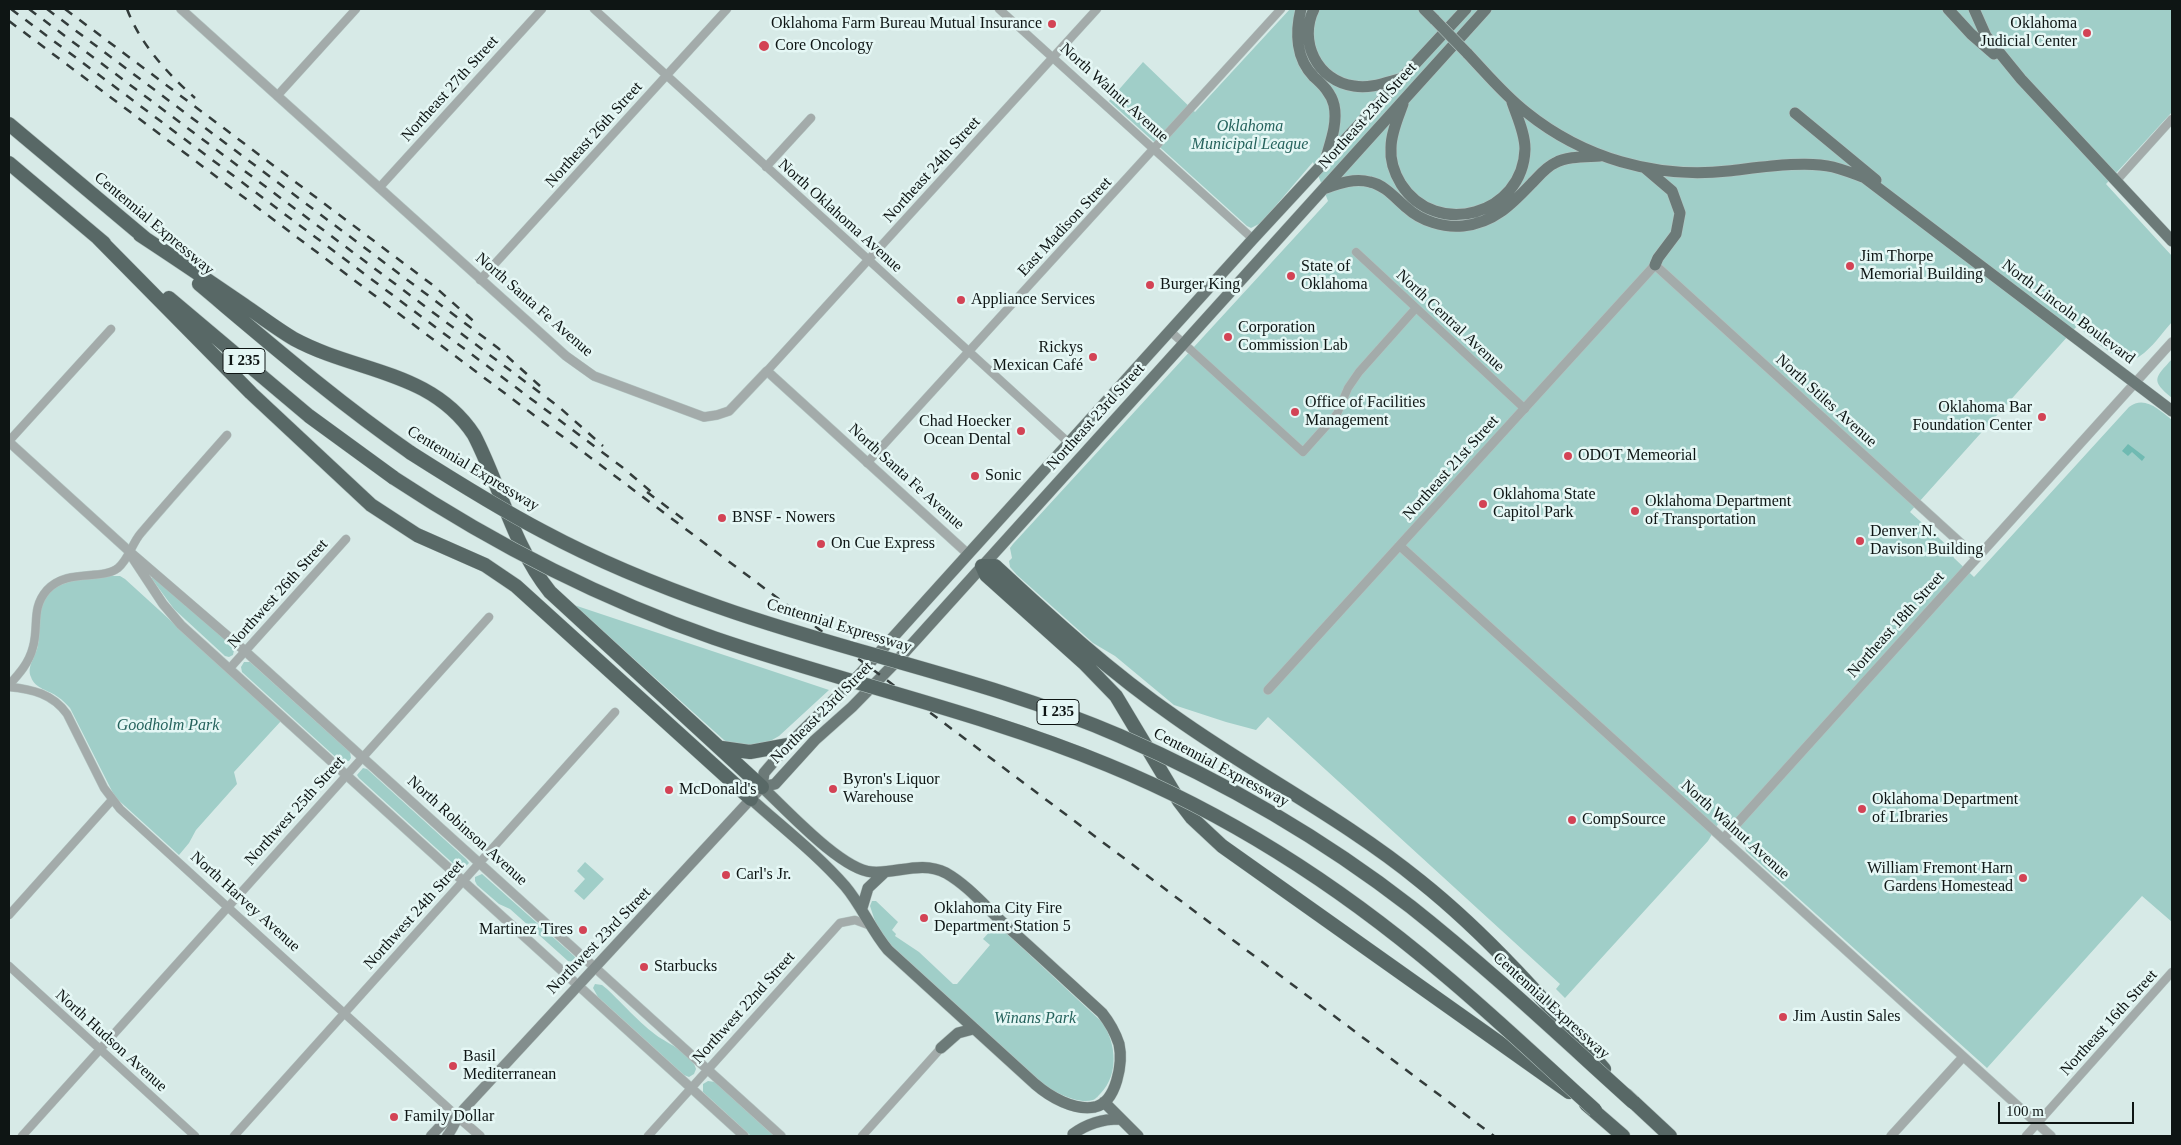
<!DOCTYPE html>
<meta charset="utf-8">
<style>
body{margin:0}
#map{position:relative;width:2181px;height:1145px;overflow:hidden;background:#d7eae7;font-family:"Times New Roman",serif}
canvas{display:block}
.frame{position:absolute;inset:0;border:10px solid #0e1514;pointer-events:none}
.scale{position:absolute;left:1998px;top:1102px;width:136px;height:22px;box-sizing:border-box;border:2px solid #0e1514;border-top:0;padding-left:6px;font-size:15px;line-height:18px;white-space:nowrap;color:#0e1514;-webkit-text-stroke:4px #e5f7f5;paint-order:stroke}
</style>
<div id="map">
<canvas width="2181" height="1145"></canvas>
<div class="frame"></div>
<div class="scale">100 m</div>
</div>
<script>
const context = document.querySelector('canvas').getContext('2d');
context.lineJoin = 'round';
function fill(path, color) { context.fillStyle = color; context.fill(path, 'evenodd'); }
function trace(path, color, width, dash) { context.strokeStyle = color; context.lineWidth = width; context.lineCap = dash ? 'butt' : 'round'; context.setLineDash(dash || []); context.stroke(path); }
function label(font, color, halo, rows, align = 'center') {
  context.font = font + ' "Times New Roman",serif'; context.lineWidth = 5; context.setLineDash([]); context.textBaseline = 'middle'; context.strokeStyle = halo; context.fillStyle = color; for (const [text, x, y, turn = 0] of rows) {
    context.save(); context.translate(x, y); context.rotate((+turn || 0) * Math.PI / 180); context.textAlign = isNaN(turn) ? turn : align; if (halo) context.strokeText(text, 0, 0); context.fillText(text, 0, 0); context.restore();
  }
}
fill(new Path2D(`
 M1290 9H2172V112L2106 184 2172 256V322C2162 333 2152 348 2140 356 2121 369 2092 337 2077 326L1910 512 1950 548 1954 558 1974 577 2129 407C2145 395 2159 410 2172 420V922L2142 896 1987 1068 1746 851 1743 840 1721 819 1708 841 1565 998 1556 989 1560 984 1268 717 1256 730 1226 722 1174 705 1115 656 1093 643 1017 575 1010 567 1009 561 1012 558 1010 548 1013 544 1328 201 1313 162 1261 223 1251 228 1247 226 1109 101 1143 62 1195 112Z
 M2172 359V398C2150 380 2155 378 2172 359Z
 M104 576H120L125 579 281 721 234 772 237 784 196 830 189 843 179 855 115 797 70 708C66 704 63 700 58 697 49 690 35 689 31 677 26 666 37 655 38 644 40 632 37 618 41 606 50 580 81 579 104 576Z
 M155 576 232 646 234 650 233 655 229 657 225 656 174 609 152 579V577Z
 M574 605 829 690 779 736 765 744 747 746 733 745 724 740Z
 M244 662H250L350 752 351 758 349 761 341 762 242 672 241 667Z
 M363 768 367 769 466 859 469 863 463 869 458 868 359 778 357 775Z
 M585 862 604 879 584 900 574 891 585 879 577 871Z
 M482 874 573 955 575 957 574 962 568 961 510 909 499 904 477 885 475 881V877Z
 M872 901H876L898 922 892 930 896 934 895 936 919 952 953 984H957L990 945 983 939 992 929 1001 928 1103 1023C1116 1044 1119 1074 1101 1093 1099 1095 1096 1099 1093 1100 1078 1105 1053 1091 1041 1084L888 943 877 927 870 906Z
 M595 984 602 985 607 989C622 1003 645 1029 662 1039 673 1046 693 1055 696 1069L694 1074 689 1077 684 1075 598 997 593 988Z
 M708 1081 715 1082 774 1136H751L703 1092V1084Z`), '#a0cec8');
fill(new Path2D(`
 M2128 444 2145 457 2142 461 2132 452 2128 456 2122 451Z`), '#70bab2');
const minor = new Path2D(`
 M594 9 1069 443
 M999 9 1253 239
 M277 96 356 9
 M766 167 811 118
 M2117 180 2172 119
 M379 188 542 9
 M1356 252 1525 409
 M480 280 727 9
 M1170 331 1303 452 1337 414 1348 388 1359 372 1416 308
 M767 371 1097 9
 M9 441 111 329
 M867 463 1281 9
 M230 668 346 539
 M9 685C19 674 29 663 33 647 39 626 31 608 47 590 67 568 101 581 118 568 129 559 132 543 141 533 169 500 198 468 227 435
 M9 687C32 689 53 694 67 714L104 788 120 809 457 1116
 M9 915 112 800
 M9 966 195 1136
 M22 1136 489 617
 M234 1136 615 712
 M648 1136 840 923 855 920 871 926
 M862 1136 941 1048
 M2026 1136 2172 972`);
const tertiary = new Path2D(`
 M181 9 566 356 594 376 704 417 717 415 729 411 767 371 967 553
 M9 442 130 552 245 651 781 1136
 M1400 546 2051 1136
 M132 557 163 604 181 625 744 1136
 M1268 690 1655 265 1977 558
 M1723 839 2172 342
 M457 1116 480 1136
 M1891 1136 1963 1057`);
const secondary = new Path2D(`
 M431 1136 446 1120 457 1116
 M447 1136C454 1128 456 1118 463 1110L762 787`);
const primary = new Path2D(`
 M1301 9C1295 33 1296 59 1314 77 1323 85 1331 93 1334 105 1338 124 1330 143 1325 161
 M1314 9C1298 41 1317 81 1354 86 1371 89 1387 82 1403 78
 M1424 9 1435 20
 M1948 9 1971 34 1994 54
 M1974 9 1986 36 2021 79 2172 241
 M1467 53C1486 73 1504 95 1526 112 1583 158 1655 179 1728 171 1757 168 1805 160 1833 167 1844 170 1855 174 1865 178L2172 411
 M1403 104C1398 118 1391 133 1391 148 1390 160 1395 174 1401 184 1436 239 1523 215 1525 149 1525 133 1517 117 1512 102
 M1795 113 1876 180
 M1645 168 1672 191 1680 213 1676 234 1658 258 1655 265
 M1326 188C1340 183 1355 178 1370 182 1385 185 1396 199 1407 208 1421 221 1444 228 1463 226 1494 223 1512 204 1532 183 1539 176 1546 167 1555 163 1568 156 1585 157 1600 156
 M762 787 775 784 815 740 852 707 894 664 1486 9
 M762 787 764 773 788 745 858 676 1253 239 1466 9
 M751 799C782 827 817 854 845 886 862 906 871 930 888 950L1035 1084C1050 1097 1074 1111 1095 1107 1117 1102 1123 1062 1119 1044 1115 1032 1110 1023 1102 1013 1068 982 1035 951 1001 921 984 905 967 885 946 873 921 860 897 874 872 872 841 870 785 808 762 787
 M862 908 868 888 885 872
 M941 1048 958 1033 973 1029
 M1104 1102 1138 1136
 M1073 1134C1088 1123 1102 1119 1120 1119`);
const motorway = new Path2D(`
 M9 124 146 239
 M9 163 104 243
 M140 235C175 258 209 281 244 305 260 316 277 329 294 339 357 373 431 370 474 435 501 487 513 546 550 592L762 787
 M98 238 251 393 371 505 417 535 485 565 516 586 751 799
 M199 284C268 342 336 401 411 453
 M169 298 309 416 394 478
 M722 748 750 752 788 745
 M1569 1092 1222 846 1192 818 1179 801 1116 696 1084 663 986 575 982 566H995C1052 619 1110 672 1175 717 1255 774 1344 819 1420 881 1489 936 1547 1003 1604 1069
 M1626 1095 1670 1136
 M1586 1104 1623 1136`);
trace(minor, '#b3c4c1', 9);
trace(tertiary, '#b3c4c1', 10);
trace(secondary, '#b3c4c1', 11);
trace(primary, '#b3c4c1', 12);
trace(motorway, '#b3c4c1', 15);
trace(minor, '#a3abaa', 8);
trace(tertiary, '#a3abaa', 9);
trace(secondary, '#838e8d', 10);
trace(primary, '#6c7a78', 11);
trace(motorway, '#586866', 14);
trace(new Path2D(`
 M11 9 622 467 655 495
 M29 9 559 407 603 446
 M47 9 498 348 540 386
 M65 9 434 286 479 326
 M127 9C140 44 168 74 195 98
 M9 21 1494 1136
 M647 492 683 519`), '#333c3b', 2.5, [9, 9]);
const primaryBridge = new Path2D(`
 M1435 20 1467 53`);
const motorwayBridge = new Path2D(`
 M411 453C455 481 498 508 544 532 600 562 659 586 719 607 851 654 991 680 1120 736 1223 781 1322 838 1411 907 1488 968 1560 1036 1633 1102
 M394 478C494 544 601 599 714 638 845 683 980 712 1108 765 1228 814 1342 888 1441 972 1494 1016 1544 1064 1595 1110`);
trace(primaryBridge, '#b3c4c1', 12, []);
trace(motorwayBridge, '#b3c4c1', 15, []);
trace(primaryBridge, '#6c7a78', 11);
trace(motorwayBridge, '#586866', 14);
for (const [x, y, r, color] of [
 [1052,24,5,"#d34355"],
 [2087,33,5,"#d34355"],
 [764,46,6,"#d34355"],
 [1850,266,5,"#d34355"],
 [1291,276,5,"#d34355"],
 [1150,285,5,"#d34355"],
 [961,300,5,"#d34355"],
 [1228,337,5,"#d34355"],
 [1093,357,5,"#d34355"],
 [1295,412,5,"#d34355"],
 [2042,417,5,"#d34355"],
 [1021,431,5,"#d34355"],
 [1568,456,5,"#d34355"],
 [975,476,5,"#d34355"],
 [1483,504,5,"#d34355"],
 [1635,511,5,"#d34355"],
 [722,518,5,"#d34355"],
 [1860,541,5,"#d34355"],
 [821,544,5,"#d34355"],
 [833,789,5,"#d34355"],
 [669,790,5,"#d34355"],
 [1862,809,5,"#d34355"],
 [1572,820,5,"#d34355"],
 [726,875,5,"#d34355"],
 [2023,878,5,"#d34355"],
 [924,918,5,"#d34355"],
 [583,930,5,"#d34355"],
 [644,967,5,"#d34355"],
 [1783,1017,5,"#d34355"],
 [453,1066,5,"#d34355"],
 [394,1117,5,"#d34355"]
]) { const dot = new Path2D(); dot.arc(x, y, r, 0, 2 * Math.PI); context.fillStyle = color; context.fill(dot); trace(dot, '#e5f7f5', 2); }
for (const [x, y, w] of [
 [244,361,42],
 [1058,712,42]
]) { const box = new Path2D(); box.roundRect(x - w / 2, y - 12.5, w, 25, 4); context.fillStyle = '#e5f7f5'; context.fill(box); trace(box, '#0e1514', 1); }
label('bold 15px', '#0e1514', null, [
 ["I 235",244,361],
 ["I 235",1058,712]
]);
label('16px', '#0e1514', '#e5f7f5', [
 ["Oklahoma Farm Bureau Mutual Insurance",1042,24,"right"],
 ["Oklahoma",2077,24,"right"],
 ["Judicial Center",2077,42,"right"],
 ["Core Oncology",775,46],
 ["Jim Thorpe",1860,257],
 ["Memorial Building",1860,275],
 ["State of",1301,267],
 ["Oklahoma",1301,285],
 ["Burger King",1160,285],
 ["Appliance Services",971,300],
 ["Corporation",1238,328],
 ["Commission Lab",1238,346],
 ["Rickys",1083,348,"right"],
 ["Mexican Café",1083,366,"right"],
 ["Office of Facilities",1305,403],
 ["Management",1305,421],
 ["Oklahoma Bar",2032,408,"right"],
 ["Foundation Center",2032,426,"right"],
 ["Chad Hoecker",1011,422,"right"],
 ["Ocean Dental",1011,440,"right"],
 ["ODOT Memeorial",1578,456],
 ["Sonic",985,476],
 ["Oklahoma State",1493,495],
 ["Capitol Park",1493,513],
 ["Oklahoma Department",1645,502],
 ["of Transportation",1645,520],
 ["BNSF - Nowers",732,518],
 ["Denver N.",1870,532],
 ["Davison Building",1870,550],
 ["On Cue Express",831,544],
 ["Byron's Liquor",843,780],
 ["Warehouse",843,798],
 ["McDonald's",679,790],
 ["Oklahoma Department",1872,800],
 ["of LIbraries",1872,818],
 ["CompSource",1582,820],
 ["William Fremont Harn",2013,869,"right"],
 ["Gardens Homestead",2013,887,"right"],
 ["Carl's Jr.",736,875],
 ["Oklahoma City Fire",934,909],
 ["Department Station 5",934,927],
 ["Martinez Tires",573,930,"right"],
 ["Starbucks",654,967],
 ["Jim Austin Sales",1793,1017],
 ["Basil",463,1057],
 ["Mediterranean",463,1075],
 ["Family Dollar",404,1117]
], 'left');
label('16px', '#0e1514', '#e5f7f5', [
 ["Northeast 27th Street",450,89,-48],
 ["North Walnut Avenue",1114,93,42],
 ["Northeast 23rd Street",1368,116,-48],
 ["Northeast 26th Street",594,135,-48],
 ["Northeast 24th Street",932,170,-48],
 ["North Oklahoma Avenue",840,216,42],
 ["Centennial Expressway",154,224,40],
 ["East Madison Street",1065,227,-47],
 ["North Santa Fe Avenue",534,305,41],
 ["North Lincoln Boulevard",2068,312,37],
 ["North Central Avenue",1450,321,43],
 ["North Stiles Avenue",1826,401,42],
 ["Northeast 23rd Street",1096,417,-48],
 ["Northeast 21st Street",1451,468,-48],
 ["Centennial Expressway",473,469,31],
 ["North Santa Fe Avenue",906,477,42],
 ["Northwest 26th Street",278,594,-48],
 ["Northeast 18th Street",1896,625,-48],
 ["Centennial Expressway",839,626,17],
 ["Northeast 23rd Street",822,713,-45],
 ["Centennial Expressway",1221,768,28],
 ["Northwest 25th Street",295,811,-48],
 ["North Walnut Avenue",1735,830,42],
 ["North Robinson Avenue",467,831,42],
 ["North Harvey Avenue",245,902,42],
 ["Northwest 24th Street",414,915,-48],
 ["Northwest 23rd Street",599,941,-46],
 ["Centennial Expressway",1551,1006,42],
 ["Northwest 22nd Street",744,1008,-48],
 ["Northeast 16th Street",2109,1023,-48],
 ["North Hudson Avenue",111,1041,42]
]);
label('italic 16px', '#25625c', '#e5f7f5', [
 ["Oklahoma",1250,127],
 ["Municipal League",1250,145],
 ["Goodholm Park",168,726],
 ["Winans Park",1035,1019]
]);
</script>
